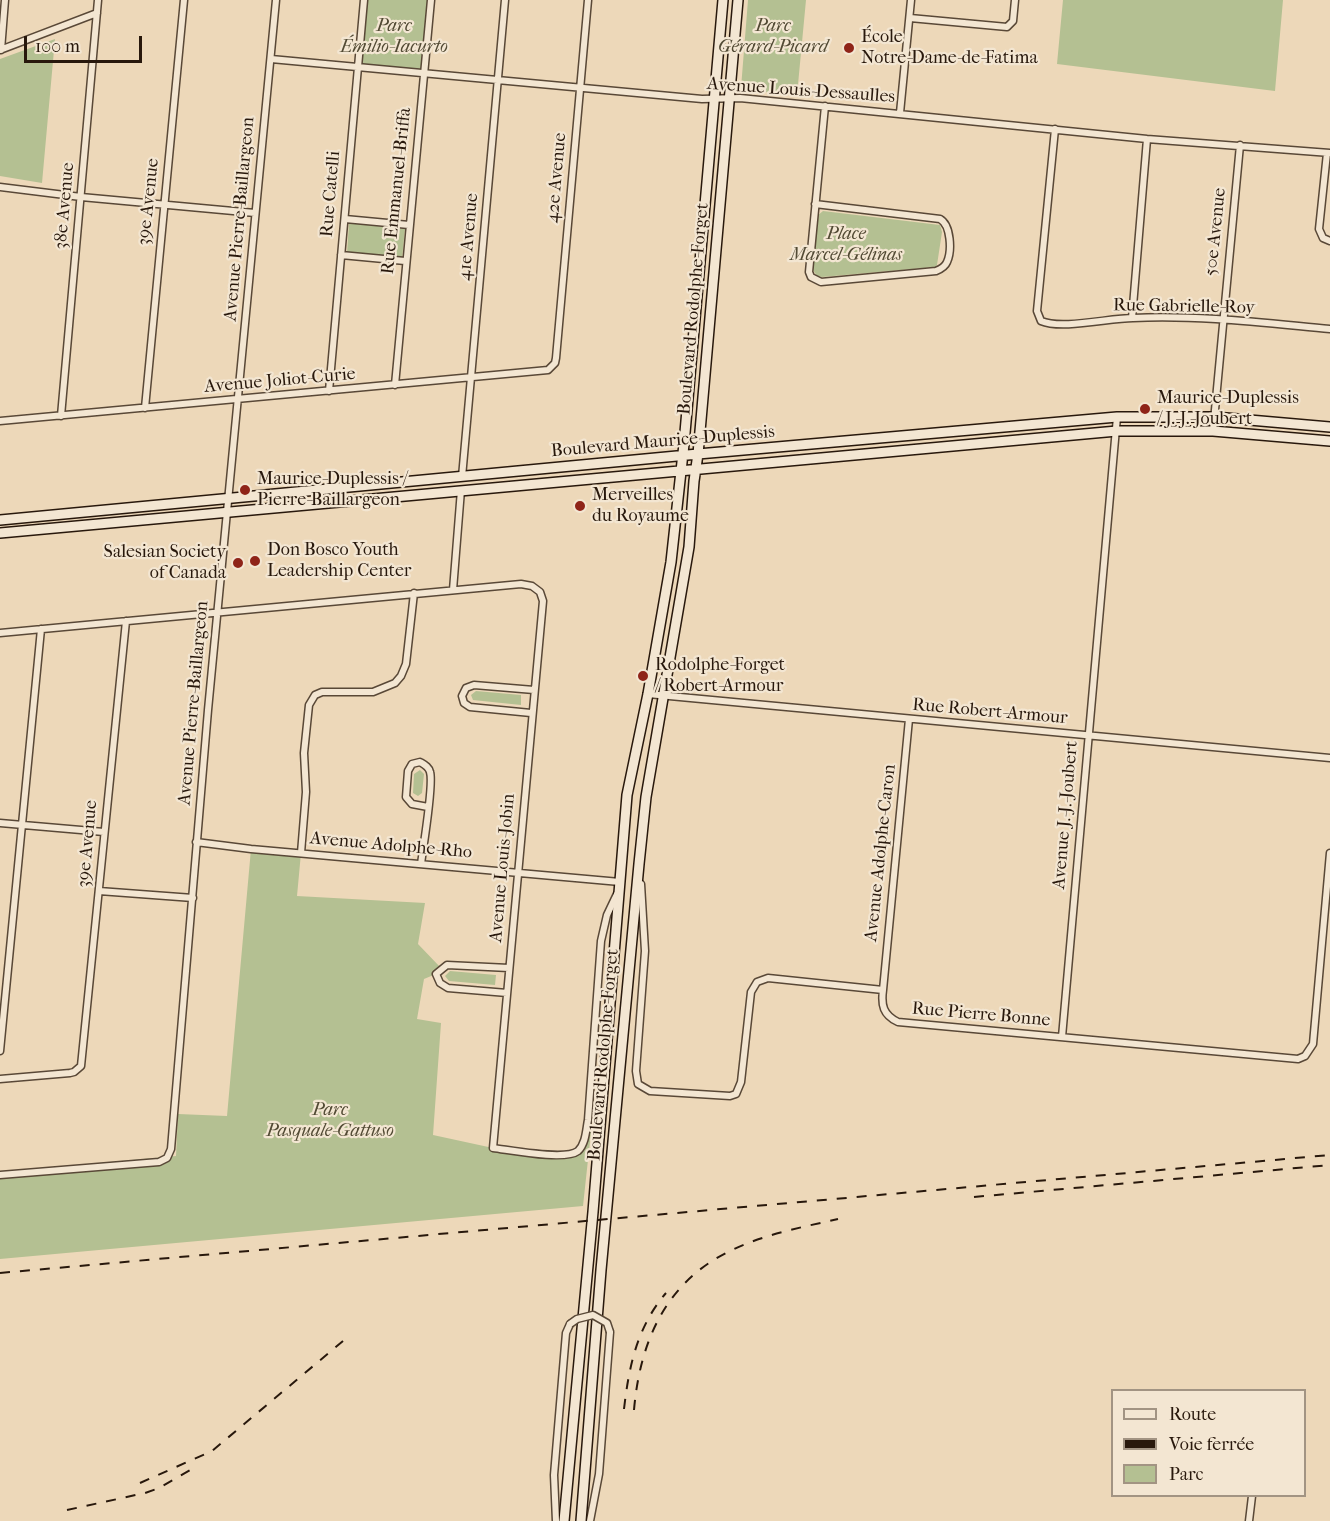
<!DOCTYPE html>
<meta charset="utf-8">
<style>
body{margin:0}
#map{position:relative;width:1330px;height:1521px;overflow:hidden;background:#edd8b9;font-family:"IM FELL French Canon",serif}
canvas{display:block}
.legend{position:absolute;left:1111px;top:1389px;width:195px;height:108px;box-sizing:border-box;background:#f3e6d2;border:2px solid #a29483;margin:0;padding:8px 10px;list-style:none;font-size:18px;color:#28180c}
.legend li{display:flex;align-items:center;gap:12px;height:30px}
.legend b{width:30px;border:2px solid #a29483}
.scale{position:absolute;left:24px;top:36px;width:118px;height:27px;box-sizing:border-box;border:3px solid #28180c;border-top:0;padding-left:8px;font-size:18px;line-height:21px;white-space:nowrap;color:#28180c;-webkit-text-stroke:4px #f3e6d2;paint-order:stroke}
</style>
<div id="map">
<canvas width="1330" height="1521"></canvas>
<ul class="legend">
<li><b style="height:8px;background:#f3e6d2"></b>Route</li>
<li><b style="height:8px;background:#28180c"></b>Voie ferrée</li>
<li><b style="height:16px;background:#b4c092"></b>Parc</li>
</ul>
<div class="scale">100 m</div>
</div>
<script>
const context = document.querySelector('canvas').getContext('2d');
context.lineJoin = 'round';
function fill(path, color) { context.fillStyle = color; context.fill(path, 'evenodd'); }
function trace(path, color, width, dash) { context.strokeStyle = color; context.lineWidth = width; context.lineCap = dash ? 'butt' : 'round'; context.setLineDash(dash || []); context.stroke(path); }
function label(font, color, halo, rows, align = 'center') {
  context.font = font + ' "IM FELL French Canon",serif'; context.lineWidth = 4.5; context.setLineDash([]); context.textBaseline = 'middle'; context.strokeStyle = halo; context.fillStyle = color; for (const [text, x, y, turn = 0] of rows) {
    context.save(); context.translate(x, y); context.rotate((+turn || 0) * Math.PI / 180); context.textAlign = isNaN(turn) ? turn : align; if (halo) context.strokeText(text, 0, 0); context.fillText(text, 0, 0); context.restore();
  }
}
fill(new Path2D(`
 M364 0H431L424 74 357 68Z
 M748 0H806L797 95 743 90 741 88Z
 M1063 0H1283L1275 91 1057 64Z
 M55 39 42 183 0 176V59Z
 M823 211 940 225 942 232 937 265 935 267 822 277 817 276 813 270 817 216Z
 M349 223 405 229 402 259 347 253Z
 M476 691 521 695V705L473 700 471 695Z
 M420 770 424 774 422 793 418 796 413 793 414 774Z
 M251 849 301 853 297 896 425 903 418 944 441 968 436 974 424 979 417 1019 441 1023 433 1135 493 1148 564 1155 577 1152 585 1131 591 1132 583 1206 0 1259V1172L176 1156 178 1114 227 1116Z
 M450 971 496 975 495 985 449 981 445 976Z`), '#b4c092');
const street = new Path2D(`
 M910 18 1007 27 1013 21 1015 0
 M0 50 97 13
 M1 50 5 0
 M271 59 702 99 740 98 1147 139 1330 153
 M900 113 911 0
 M1055 129 1037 311 1041 321C1062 330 1109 318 1133 318 1199 315 1264 323 1330 329
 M1327 153 1319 229 1323 238 1330 241
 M0 187 81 197 255 213
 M815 204 940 219C951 225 952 251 947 262 945 267 941 269 936 271L821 282 811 277 809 272 825 106
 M345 219 409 225
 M341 255 405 261
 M1132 318 1147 139
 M395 385 431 0
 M329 391 364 0
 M145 408 184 0
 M61 416 98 0
 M0 421 548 370 555 363 556 358 588 0
 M1213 431 1240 145
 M462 477 505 0
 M453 590 461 490
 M0 633 521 584 532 586 540 592 543 601 493 1148C510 1150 565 1161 578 1151 586 1143 586 1130 588 1120L601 941 607 915 617 894
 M648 694 1330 758
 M531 713 470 707 464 703 462 696 466 688 474 685 534 690
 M0 823 104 832
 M196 842 251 849 620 882
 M301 853 306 792 304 753 309 705 315 695 322 692H373L395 683 401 676 406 664 414 593
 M421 864C423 848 434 784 430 772 429 767 425 765 420 762L412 764 408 771 406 797 412 804 428 807
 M641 884 645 951 636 1071 638 1084 650 1091 730 1096 736 1094 741 1082 751 992 757 982 768 978 883 990C881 1005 883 1015 898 1022L1298 1059 1305 1056 1313 1044 1330 853
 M99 891 193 898
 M883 990 909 719
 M507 993 448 988 440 983 436 974 447 965 509 968
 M1062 1037 1117 417
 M0 1051 41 629
 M0 1079 70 1073 74 1072 81 1066 126 621
 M0 1175 159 1162 167 1158 171 1149 208 710 276 0
 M556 1521 554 1475 566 1333 570 1324
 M590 1521 599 1474 610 1332
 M1249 1521 1252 1496`);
const secondary = new Path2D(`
 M0 520 698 454 1117 417H1215L1330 427
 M0 533 1117 431H1213L1330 441
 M564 1521 593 1212 627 795 648 694 671 562 684 444 723 0
 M581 1521 601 1270 639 864 646 797 689 547 694 481 698 454 738 0`);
trace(street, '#594837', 9);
trace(secondary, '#28180c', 12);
trace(street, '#f3e6d2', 6);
trace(secondary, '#f3e6d2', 9);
trace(new Path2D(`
 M974 1197 1330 1165
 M0 1273 1330 1155
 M624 1409C629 1366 637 1327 666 1293
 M634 1410C640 1341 666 1281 732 1250 765 1234 803 1227 838 1219
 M140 1483 212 1451 343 1341
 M67 1510 145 1493 159 1488 197 1466`), '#28180c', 2, [10, 10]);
const streetBridge = new Path2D(`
 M570 1324 577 1319 593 1315 607 1323 610 1332`);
trace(streetBridge, '#594837', 9, []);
trace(streetBridge, '#f3e6d2', 6);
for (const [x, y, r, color] of [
 [849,48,6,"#8f2418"],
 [1145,409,6,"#8f2418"],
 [245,490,6,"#8f2418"],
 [580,506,6,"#8f2418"],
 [255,561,6,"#8f2418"],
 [238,563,6,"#8f2418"],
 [643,676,6,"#8f2418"]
]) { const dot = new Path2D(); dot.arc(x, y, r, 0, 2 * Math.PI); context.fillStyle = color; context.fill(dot); trace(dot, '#f3e6d2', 2); }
label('italic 18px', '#524a34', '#f3e6d2', [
 ["Parc",394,27],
 ["Émilio-Iacurto",394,48],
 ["Parc",773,27],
 ["Gérard-Picard",773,48],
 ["Place",846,235],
 ["Marcel-Gélinas",846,256],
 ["Parc",330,1111],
 ["Pasquale-Gattuso",330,1132]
]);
label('18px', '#28180c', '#f3e6d2', [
 ["École",861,38],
 ["Notre-Dame-de-Fatima",861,59],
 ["Maurice-Duplessis",1157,399],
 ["/ J.-J.-Joubert",1157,420],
 ["Maurice-Duplessis /",257,480],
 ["Pierre-Baillargeon",257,501],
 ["Merveilles",592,496],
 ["du Royaume",592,517],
 ["Don Bosco Youth",267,551],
 ["Leadership Center",267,572],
 ["Salesian Society",226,553,"right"],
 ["of Canada",226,574,"right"],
 ["Rodolphe-Forget",655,666],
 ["/ Robert-Armour",655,687]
], 'left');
label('18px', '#28180c', '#f3e6d2', [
 ["Avenue Louis-Dessaulles",801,91,4],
 ["42e Avenue",557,178,-85],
 ["Rue Emmanuel-Briffa",397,191,-84],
 ["Rue Catelli",331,194,-85],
 ["39e Avenue",149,202,-84],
 ["38e Avenue",65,206,-85],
 ["Avenue Pierre-Baillargeon",240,219,-85],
 ["50e Avenue",1216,232,-84],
 ["41e Avenue",469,237,-85],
 ["Rue Gabrielle-Roy",1184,307,1],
 ["Boulevard Rodolphe-Forget",694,309,-85],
 ["Avenue Joliot-Curie",280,381,-5],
 ["Boulevard Maurice-Duplessis",663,442,-5],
 ["Avenue Pierre-Baillargeon",194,703,-85],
 ["Rue Robert-Armour",990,712,5],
 ["Avenue J.-J.-Joubert",1066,815,-85],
 ["39e Avenue",88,844,-85],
 ["Avenue Adolphe-Rho",391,846,5],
 ["Avenue Adolphe-Caron",881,853,-84],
 ["Avenue Louis-Jobin",503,868,-85],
 ["Rue Pierre Bonne",981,1015,5],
 ["Boulevard Rodolphe-Forget",604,1055,-85]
]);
</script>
